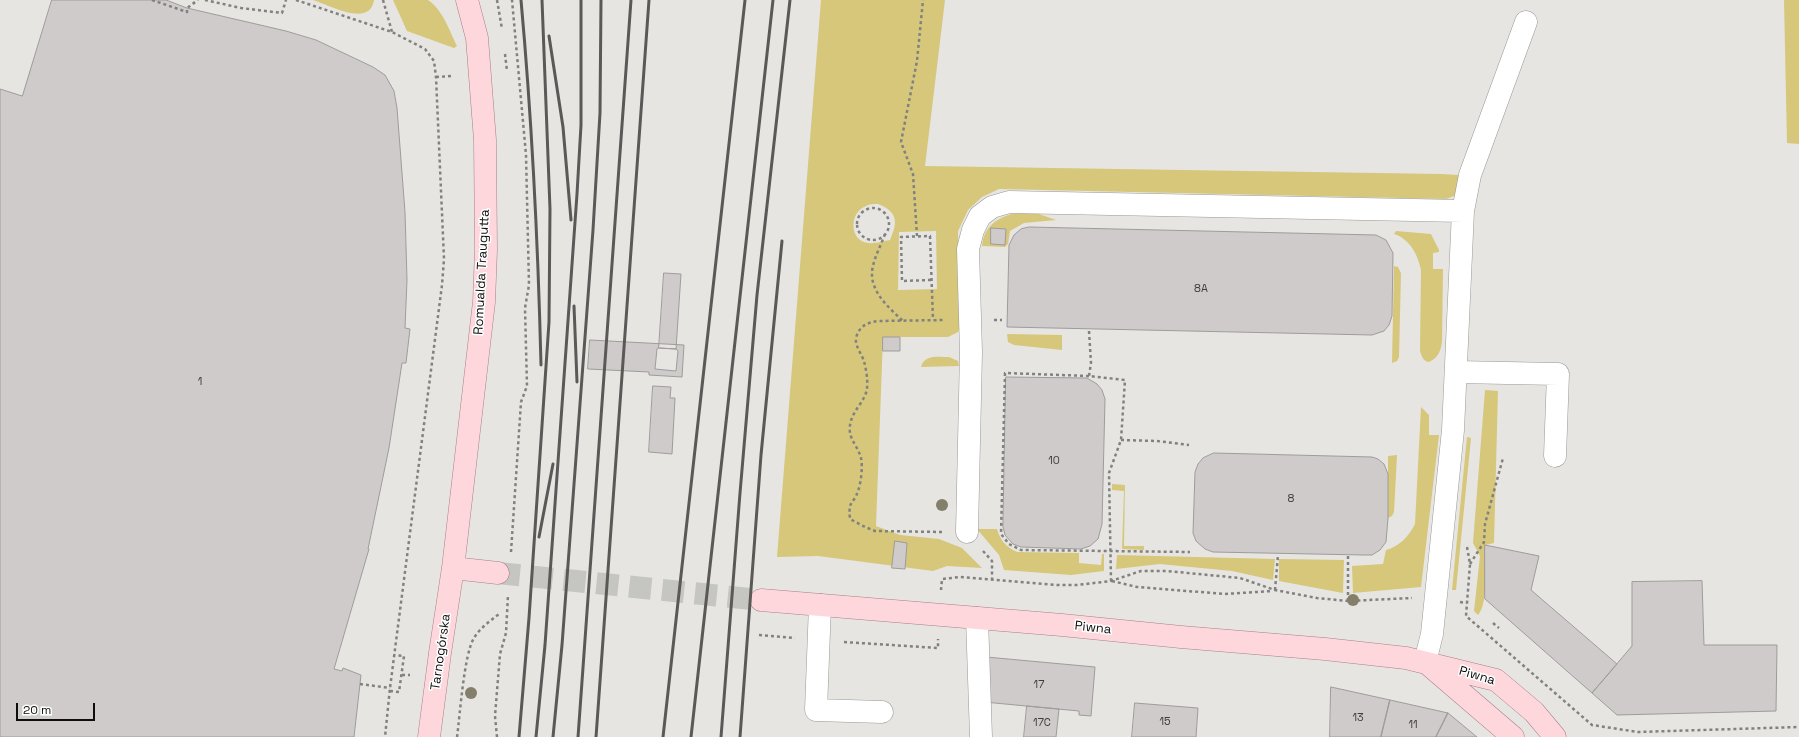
<!DOCTYPE html>
<meta charset="utf-8">
<style>
body{margin:0}
#map{position:relative;width:1799px;height:737px;overflow:hidden;background:#e6e5e2;font-family:"Space Grotesk",sans-serif}
canvas{display:block}
.scale{position:absolute;left:16px;top:703px;width:79px;height:18px;box-sizing:border-box;border:2px solid #0d0d0c;border-top:0;padding-left:5px;font-size:12px;line-height:14px;white-space:nowrap;color:#0d0d0c;-webkit-text-stroke:3px #fff;paint-order:stroke}
</style>
<div id="map">
<canvas width="1799" height="737"></canvas>
<div class="scale">20 m</div>
</div>
<script>
const context = document.querySelector('canvas').getContext('2d');
context.lineJoin = 'round';
function fill(path, color) { context.fillStyle = color; context.fill(path, 'evenodd'); }
function trace(path, color, width, dash) { context.strokeStyle = color; context.lineWidth = width; context.lineCap = dash ? 'butt' : 'round'; context.setLineDash(dash || []); context.stroke(path); }
function label(font, color, halo, rows, align = 'center') {
  context.font = font + ' "Space Grotesk",sans-serif'; context.lineWidth = 3; context.setLineDash([]); context.textBaseline = 'middle'; context.strokeStyle = halo; context.fillStyle = color; for (const [text, x, y, turn = 0] of rows) {
    context.save(); context.translate(x, y); context.rotate((+turn || 0) * Math.PI / 180); context.textAlign = isNaN(turn) ? turn : align; if (halo) context.strokeText(text, 0, 0); context.fillText(text, 0, 0); context.restore();
  }
}
fill(new Path2D(`
 M313 0H374C370 28 329 5 313 0Z
 M393 0H428C443 10 449 30 457 46L454 48 407 31Z
 M821 0H945L925 166 1441 174 1458 175 1459 185 1457 195 1446 199 999 189 982 197 968 210 958 231 960 327 958 332 948 337H883L876 526 900 535 939 539 962 548 982 568 947 566 933 571 818 556 777 557ZM878 204C898 212 898 222 890 240 884 241 875 244 868 243 849 241 849 212 866 206 869 204 874 204 878 204ZM936 231 937 289 898 290 899 232Z
 M1784 0H1799V144L1787 143Z
 M1016 213H1036L1056 220 1024 223 1010 231 1008 244 1005 247 982 246C984 226 998 217 1016 213Z
 M1396 231 1431 234 1439 250V252L1433 253V269H1443L1442 341C1441 351 1438 358 1429 362 1423 361 1422 357 1420 351L1421 270C1418 255 1410 239 1394 234Z
 M1394 266 1398 267 1401 273 1399 357 1397 361 1392 363Z
 M1007 334 1062 335V350L1014 345 1008 342Z
 M949 357 958 361 959 366 921 367C924 354 939 357 949 357Z
 M1485 390 1498 391 1494 543 1485 545C1485 562 1489 603 1478 615L1474 611 1480 556 1473 543Z
 M1421 407 1429 415V435H1439L1421 587 1353 593 1352 566 1383 564 1386 550C1399 547 1409 536 1415 524Z
 M1467 437 1471 438 1456 590H1452Z
 M1397 455 1394 512 1392 516 1388 518V456Z
 M1112 484 1125 485 1124 546H1144V550L1122 549 1124 491 1112 490Z
 M977 529H997C1000 540 1006 547 1017 552L1079 553V563L1101 565 1102 554H1104V571L1071 575 1004 570 999 555Z
 M1117 555 1275 559 1273 580 1232 571 1160 564 1116 569Z
 M1279 559 1344 560 1343 593 1279 581Z`), '#d6c77a');
const building = new Path2D(`
 M52 0H166L187 8 286 31 316 40 373 67 385 75 394 91 397 108 405 212 407 280 405 328 410 329 406 363H402L389 448 368 549H369L334 669 342 671 343 668 361 675 354 737H0V89L22 96Z
 M1029 227 1376 235 1386 240 1393 253 1392 316 1389 325 1384 331 1372 335 1007 327 1009 245 1014 235 1021 229Z
 M991 228 1006 229 1005 245 991 244Z
 M664 273 681 274 676 349 659 348Z
 M883 337H900V351H883Z
 M590 340 684 345 682 377 649 375V372L588 369Z
 M659 348 676 349 678 351 676 371 655 369 657 349Z
 M1006 377 1087 378 1097 384 1102 390 1105 399 1102 524 1098 539 1090 546 1081 549 1021 547 1013 544 1005 535 1003 527Z
 M653 386 671 387 670 398H675L672 454 649 452Z
 M1214 453 1372 457 1378 459 1384 464 1388 474V518L1386 542 1380 550 1372 555H1363L1213 552 1205 549 1196 541 1193 533 1195 472 1198 464 1203 458Z
 M895 541 907 543 905 569 892 568Z
 M1485 545 1539 556 1531 590 1617 664 1592 693 1485 599Z
 M1702 581 1704 645H1777L1776 711 1617 715 1592 693 1632 646V582Z
 M986 657 1095 667 1091 716 1079 715V711L984 702Z
 M1331 687 1390 700 1381 737H1330Z
 M1390 700 1448 713 1436 737H1381Z
 M1135 703 1198 708 1196 737H1132Z
 M1027 706 1059 709 1056 737H1024Z
 M1448 713 1477 737H1436Z`);
fill(building, '#cfcbcb');
trace(building, '#9f9b9b', 1);
trace(new Path2D(`
 M498 573 761 600`), '#c5c5c2', 22, [22, 11]);
const minor = new Path2D(`
 M1456 372 1558 374 1555 456
 M967 532 971 352 968 249 973 230 980 216 992 207 1009 202 1463 211
 M820 605 816 710 882 712
 M977 618 981 737
 M1425 662 1432 634 1453 430 1463 211 1470 175 1526 22`);
const major = new Path2D(`
 M453 568 498 573
 M761 600 1062 625 1181 637 1325 649 1406 658 1496 680 1534 712 1555 737
 M1429 665 1513 737
 M429 737 440 653 453 568 484 302 486 250 485 140 477 38 467 0`);
trace(minor, '#999895', 23);
trace(major, '#a97f86', 23);
trace(new Path2D(`
 M152 0 187 12V8L198 0
 M205 0 241 8 282 13 286 0
 M296 0 392 32 425 49 434 61 436 77 444 259 442 285 390 688 385 737
 M383 0 392 32
 M497 0 502 29
 M505 54 507 71
 M436 77 452 76
 M857 224a16 16 0 1 1 32 0a16 16 0 1 1-32 0Z
 M885 234C881 245 875 256 873 266 867 289 888 307 903 321
 M917 236 913 174 901 142 917 61 923 0
 M931 280 902 281 901 237 930 236 933 320
 M994 320H1002
 M1089 331 1091 363 1089 376 1125 380 1121 440 1109 473 1111 581
 M1089 376 1005 373 1001 534 1009 544 1021 550 1190 552
 M1121 440 1157 441 1189 445
 M942 532 875 531 865 527 850 519C848 499 853 506 858 491 861 483 863 466 861 458 857 443 846 438 851 421 854 409 866 400 867 388 868 379 866 369 864 361 861 353 855 346 856 338 859 326 868 322 879 321L945 320
 M1467 547 1470 564 1466 616 1592 725 1638 732 1799 727
 M983 551 992 561V579
 M511 552 521 402 527 386 525 308 529 285 526 155 512 0
 M1348 556V601
 M1470 564 1484 542 1485 524 1503 458
 M1112 581 1137 587 1225 594 1272 591
 M941 590 942 579 960 577 1058 585H1077L1111 581 1141 571H1167L1240 578 1275 590 1317 598 1348 601 1412 598
 M1275 590 1278 555
 M1460 602 1467 603
 M1493 623 1499 628
 M759 635 795 638
 M844 642 938 648V639
 M402 675H410
 M360 684 390 688
 M390 691 399 692 404 656 394 655
 M457 737C460 715 464 654 474 638 480 628 490 621 499 614
 M497 737 495 716 500 654 506 633 508 595`), '#81817f', 2.5, [3, 3]);
trace(minor, '#fff', 22);
trace(major, '#fed7dd', 22);
trace(new Path2D(`
 M521 0C532 121 538 243 541 365
 M549 36 563 127 571 220
 M574 306 577 382
 M539 537 553 464
 M519 737 529 618 549 322 550 209 542 0
 M536 737 545 645 577 194 581 125V0
 M553 737 562 645 593 230 600 113 601 0
 M578 737 631 0
 M596 737 649 0
 M663 737 745 0
 M691 737 773 0
 M721 737 740 493 757 295 790 0
 M740 737 761 455 782 241`), '#5a5958', 3);
context.fillStyle = '#847f6a';
for (const [x, y] of [
 [942,505],
 [1353,600],
 [471,693]
]) { context.beginPath(); context.arc(x, y, 6, 0, 2 * Math.PI); context.fill(); }
label('11px', '#3e3c3c', null, [
 ["8A",1201,289],
 ["1",200,382],
 ["10",1054,461],
 ["8",1291,499],
 ["17",1039,685],
 ["13",1358,718],
 ["15",1165,722],
 ["17C",1042,723],
 ["11",1413,725]
]);
label('13px', '#0d0d0c', '#fff', [
 ["Romualda Traugutta",482,272,-87],
 ["Piwna",1093,628,6],
 ["Tarnogórska",441,652,-82],
 ["Piwna",1477,676,16]
]);
</script>
